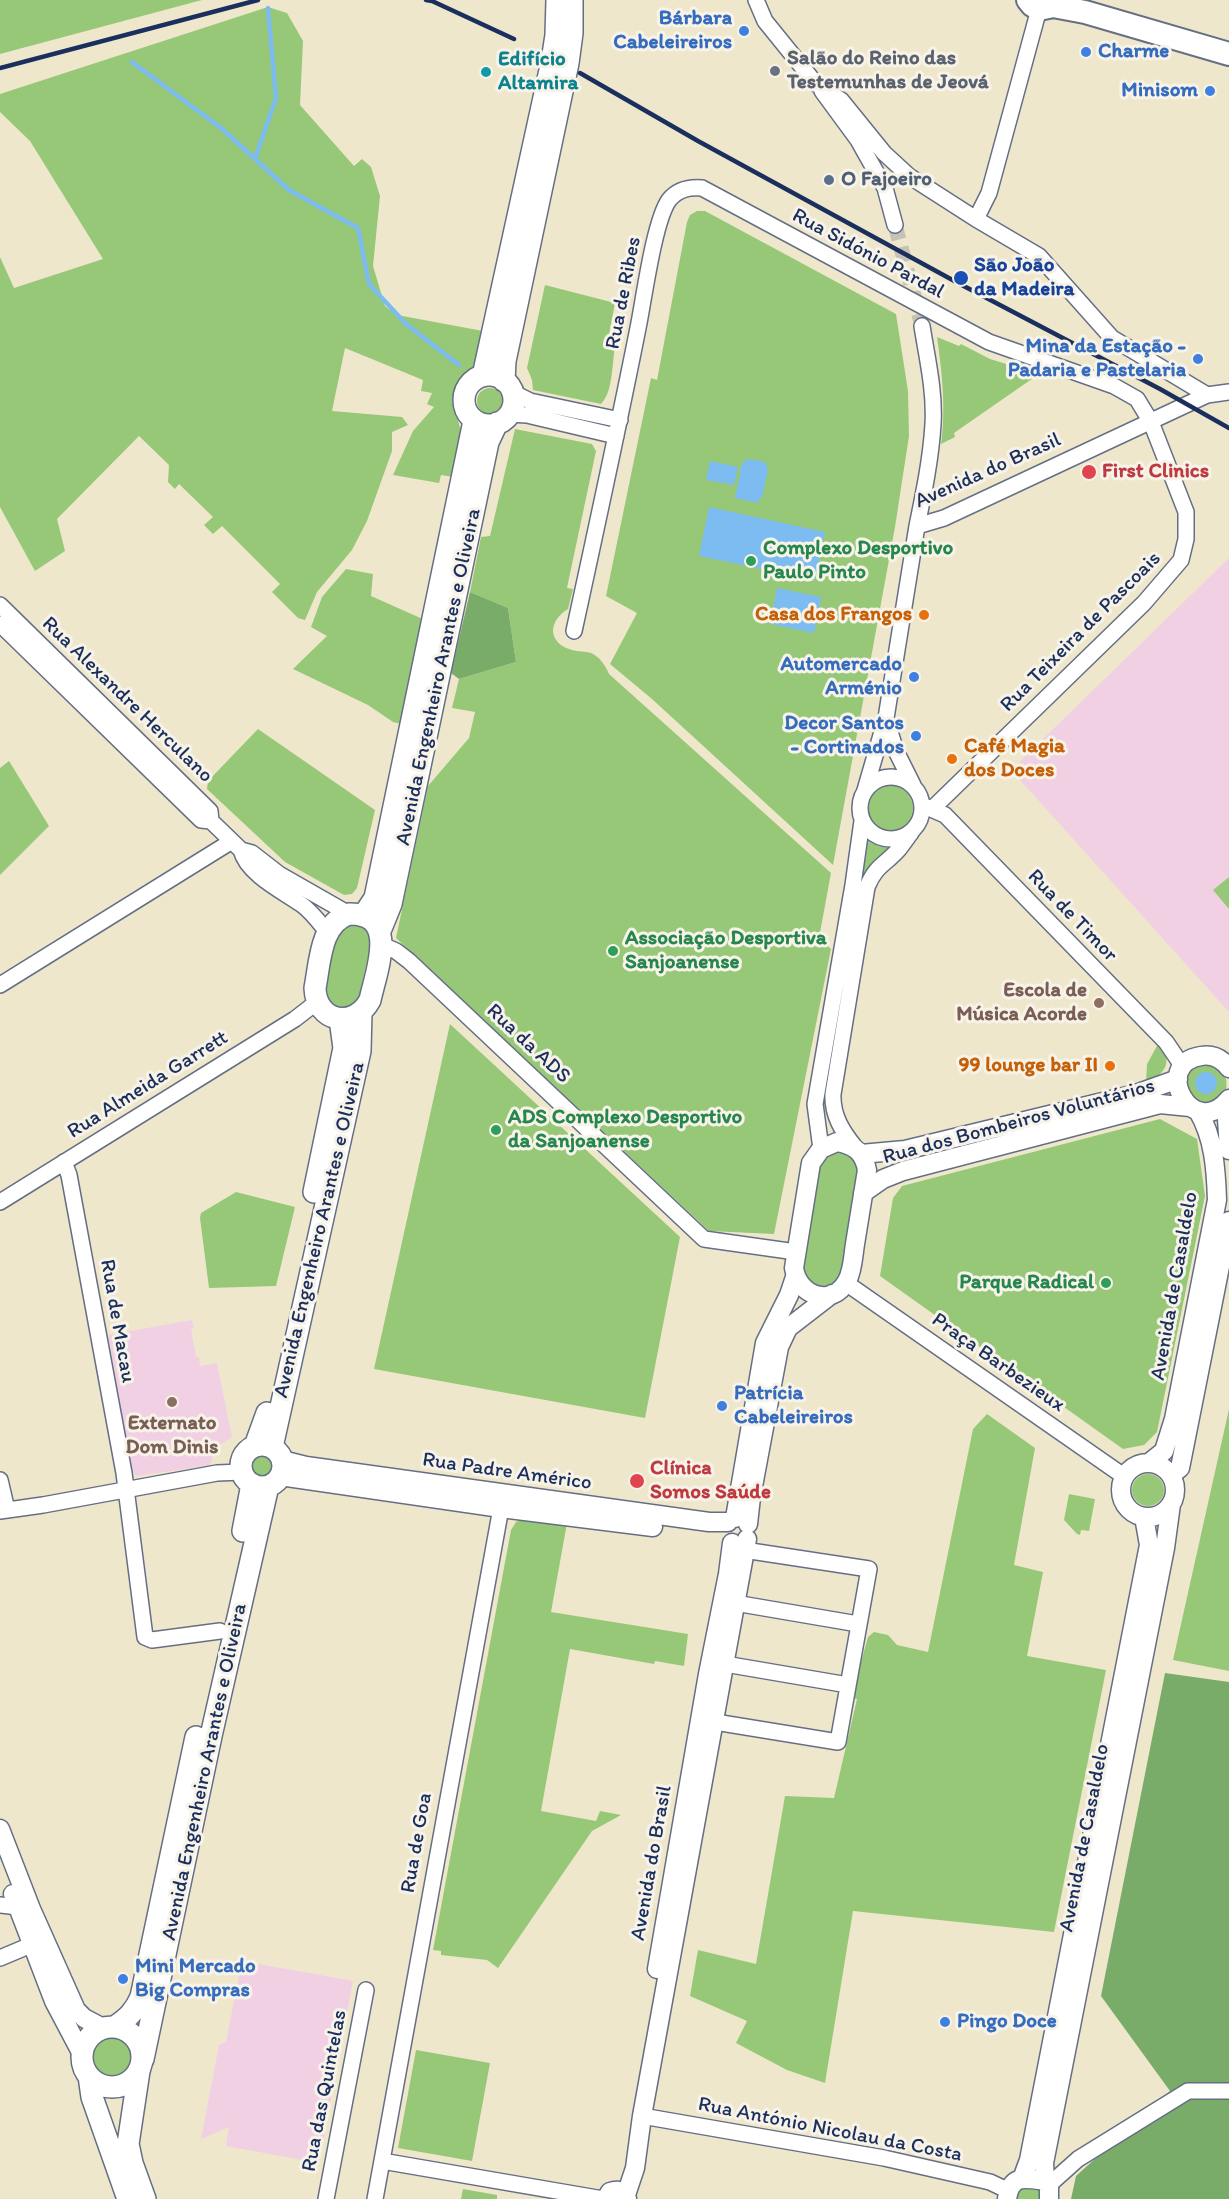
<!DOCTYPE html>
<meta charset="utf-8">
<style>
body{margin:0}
canvas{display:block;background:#efe7cc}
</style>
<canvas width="1229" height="2199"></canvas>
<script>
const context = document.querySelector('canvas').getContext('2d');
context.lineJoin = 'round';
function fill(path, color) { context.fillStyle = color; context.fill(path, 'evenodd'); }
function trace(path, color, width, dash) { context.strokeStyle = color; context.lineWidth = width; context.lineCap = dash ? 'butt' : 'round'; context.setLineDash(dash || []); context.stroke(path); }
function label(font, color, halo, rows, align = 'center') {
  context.font = font + ' Itim,sans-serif'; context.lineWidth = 6; context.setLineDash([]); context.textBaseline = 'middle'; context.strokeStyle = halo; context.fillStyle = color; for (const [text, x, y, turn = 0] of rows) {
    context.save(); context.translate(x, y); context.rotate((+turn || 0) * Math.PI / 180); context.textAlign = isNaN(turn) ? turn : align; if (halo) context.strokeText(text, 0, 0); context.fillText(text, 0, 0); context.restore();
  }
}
fill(new Path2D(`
 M1229 558V1012L1011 770Z
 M192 1320 194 1328 191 1329 196 1357H199L200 1366 217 1363 232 1437 216 1448 210 1465 137 1476 132 1472 108 1335Z
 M242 1961 353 1981 319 2163 226 2146 229 2127 201 2139 219 2045 226 2042Z`), '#f1d0e3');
fill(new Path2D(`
 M0 0H202L0 54Z
 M268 7 287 13 303 41 300 105 354 166 362 159 371 167 380 196 373 266 385 306 397 315 483 331 475 366 459 382 453 402 462 435 453 477 441 475 439 483 393 475 413 431 434 407 427 404 432 393 421 391 423 380 345 348 332 411 402 417 408 425 392 432V451L367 521 352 550 317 592 305 620 298 618 272 592 280 584 222 526 213 534 204 525 213 517 179 484 175 489 168 482 169 465 139 436 57 519 65 551 35 571 0 507V257L14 288 103 259 30 141 0 112V94Z
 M697 211H705L896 314 908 391 909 436 895 527 833 865 652 699 610 664 637 613 606 596 651 378 657 380 687 222 690 215Z
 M545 285 615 303 607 345 615 347C612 364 613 392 601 404L533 390 532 380 527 368Z
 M937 337 959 346 961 344 990 359 1039 374 954 433 955 437 941 444C946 408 942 373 937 337Z
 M477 401a13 13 0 1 1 26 0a13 13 0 1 1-26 0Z
 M515 429 592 444 596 451 567 588 573 589 568 609C548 621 547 643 572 650 578 652 585 651 591 653 599 656 606 666 609 674L831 873 819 938 831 949 774 1234 709 1231 396 938 428 786 469 738 475 712 452 708 459 679 516 662 508 608 470 592 481 537 490 536Z
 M346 569 373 574 371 596 425 620 406 725 393 722 368 705 293 669 327 636 311 627 322 597Z
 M258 729 375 810 357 888 352 894 344 895 285 862 207 789 208 781Z
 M9 761 49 826 0 875V768Z
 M867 808a23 23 0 1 1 46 0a23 23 0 1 1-46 0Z
 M866 840 878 846 890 848 867 871 863 880 859 879Z
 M1229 877V909L1213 890Z
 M350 924C364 927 369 929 371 943L358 1001C350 1007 342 1012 333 1005 319 993 333 952 336 935L338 931Z
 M450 1024 680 1237 645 1418 374 1369Z
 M1158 1044C1175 1063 1164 1074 1146 1083L1147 1064Z
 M1204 1061C1221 1069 1229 1071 1226 1093L1215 1103 1194 1102 1184 1079 1186 1073Z
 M1160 1119 1197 1139 1205 1196 1157 1432 1144 1445 1123 1449 880 1276 893 1198 902 1186Z
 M832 1150 850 1153 859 1169 841 1272C835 1286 823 1290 810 1284L802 1268 819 1164Z
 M236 1192 295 1207 276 1286 209 1288 200 1218 201 1213Z
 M1229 1409V1671L1173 1660Z
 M987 1414 1035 1448 1014 1565 1043 1572 1027 1656 1106 1670 1054 1932 853 1911 825 2083 787 2070 736 2043 747 2021 690 1996 698 1950 756 1964 785 1796 834 1798 857 1699 851 1698 868 1637 874 1632 888 1635 897 1645 928 1652 973 1429Z
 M252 1465a12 12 0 1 1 24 0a12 12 0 1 1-24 0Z
 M1132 1490a16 16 0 1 1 32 0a16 16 0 1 1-32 0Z
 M1069 1494 1095 1499 1089 1531 1081 1530 1080 1535 1077 1534 1064 1520Z
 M525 1518 567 1523 551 1612 688 1634 684 1666 655 1661 654 1664 570 1649 541 1811 596 1821 600 1811 621 1815 592 1831 498 1968 487 1960 441 1955V1951L433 1950 511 1530 516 1522Z
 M90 2056a22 22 0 1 1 44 0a22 22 0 1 1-44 0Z
 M416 2050 490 2063 472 2161 398 2148Z
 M1021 2187 1037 2188 1040 2192V2199H1016L1017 2191Z
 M463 2189 497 2195V2199H461Z`), '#97c878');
fill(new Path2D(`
 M470 592 508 608 516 662 459 679 451 673Z
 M1165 1673 1229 1682V2199H1071L1076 2176 1170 2091 1101 1996Z`), '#79ac68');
fill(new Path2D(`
 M748 459 765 462 768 469 762 498H759L758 503 735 498 742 463Z
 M710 461 738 467 734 485 706 480Z
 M709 507 825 532 815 580 699 556Z
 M777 588 821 597 814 633 770 624Z
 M1195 1083a11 11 0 1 1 22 0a11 11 0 1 1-22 0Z`), '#7cbcf0');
trace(new Path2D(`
 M132 62 221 128 289 190 358 228 369 284 406 324 459 365
 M255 159 276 98 268 8`), '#7cbcf0', 4.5);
trace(new Path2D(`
 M895 225 922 326`), '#c5c2b6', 15, [15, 8]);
const minor = new Path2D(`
 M756 0 765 21 816 84 841 100 884 153 909 176 976 219 1039 256 1112 338 1207 395
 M822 91 858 140 885 188 895 225
 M976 219 989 193 1039 9
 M512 392 530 401 620 420
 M509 414 527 415 616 436
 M917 526C924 492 931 458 933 424 935 391 927 358 922 326
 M0 605 210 811 211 821 241 850 252 853 279 874 349 914
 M0 624 201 820 211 821
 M574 631C596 530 618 429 638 328 644 299 654 221 669 200 678 189 689 187 702 188L989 342 1114 386 1137 399 1151 422 1186 512V539L1181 560 1144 603 932 809
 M886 719 896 751 913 785
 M860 808a31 31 0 1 1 62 0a31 31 0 1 1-62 0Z
 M865 790 886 718 917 526 944 518 1207 395 1229 392
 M922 805 945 815 1166 1042 1183 1067
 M241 850C247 874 282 891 301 904 312 912 319 922 327 932
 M382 945 396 951 409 961 704 1239 796 1252
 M0 985 232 841
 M855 1147C842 1131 832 1115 833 1094L867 887C876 865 885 865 899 849 903 844 907 838 911 833
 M821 1149 815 1104 853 885 862 821
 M64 1162 69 1175 124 1473 145 1637 152 1640 220 1631
 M0 1202 295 1019 317 1002
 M846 1283 1125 1477
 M0 1480 7 1510
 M0 1511 43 1505 217 1473 242 1472
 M735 1603 858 1624
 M725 1664 848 1685
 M715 1722 838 1742 869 1569 744 1550
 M0 1905 27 1908
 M0 1958 31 1945
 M642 2116 884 2158 990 2182 1009 2191
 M382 2161 603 2199
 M1049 2185 1078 2159 1188 2091H1229
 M326 2199 366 1990
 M375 2199 501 1508`);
const tertiary = new Path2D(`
 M1229 1068C1222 1059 1213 1054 1201 1056 1150 1064 1193 1143 1229 1099
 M1226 1103 1229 1150
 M837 1142C855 1145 864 1153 867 1170 863 1195 859 1220 855 1244 853 1256 853 1270 847 1281 832 1308 798 1296 794 1268L811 1163 821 1149Z
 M861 1154 905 1150 1136 1094 1178 1079
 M863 1193 883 1179 903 1171 1160 1104 1190 1107
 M282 1460 306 1466 709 1522H728
 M1149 1463 1164 1451 1174 1419 1217 1200C1216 1169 1214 1138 1198 1111
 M1121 1490a27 27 0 1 1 54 0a27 27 0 1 1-54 0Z
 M1171 1475 1180 1468 1229 1221
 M280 1476 501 1508 653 1527
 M735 1518 765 1343 789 1295 795 1277
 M748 1524 751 1497 779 1347 788 1328 832 1294
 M0 1829 31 1909 76 2010 84 2018 103 2028
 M13 1894 54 2001 82 2054
 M657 1969 708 1674 728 1574 732 1543
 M1022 2179 1029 2160 1149 1545 1144 1517
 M1045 2181 1044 2163 1165 1548 1171 1504
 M626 2195 635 2168 642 2116 747 1539
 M606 2199 610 2192C618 2189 624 2191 627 2199
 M1007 2199C1011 2174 1025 2178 1045 2181L1049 2185V2199`);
const secondary = new Path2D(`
 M464 400a25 25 0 1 1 50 0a25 25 0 1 1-50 0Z
 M483 376 552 61 556 35 557 0
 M504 381 505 361 568 63 572 33V0
 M349 914C400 913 376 972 370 1000 354 1030 316 1022 315 988 320 963 320 923 349 914Z
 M363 916 375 898 474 421
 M380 931 391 904 488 442 497 423
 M314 1192 344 1048 340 1019
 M241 1466a21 21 0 1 1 42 0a21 21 0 1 1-42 0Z
 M255 1446 267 1413
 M272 1447 360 1051 361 1012
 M243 1531 252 1484
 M116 2026C128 2018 135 2011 141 1997L196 1737
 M82 2057a30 30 0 1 1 60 0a30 30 0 1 1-60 0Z
 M143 2059 211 1736 268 1486
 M139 2071 128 2144 132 2163 145 2199
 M89 2076 92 2097 128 2199`);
const primary = new Path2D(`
 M1028 0 1032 5 1039 9 1053 6 1085 12 1229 54`);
trace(minor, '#656f84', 18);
trace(tertiary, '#656f84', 21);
trace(secondary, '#656f84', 24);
trace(primary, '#656f84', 26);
trace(minor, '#fff', 15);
trace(tertiary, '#fff', 18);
trace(secondary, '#fff', 21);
trace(primary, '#fff', 22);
trace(new Path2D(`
 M426 0 432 1 514 39
 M0 68 258 0
 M580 73 698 141 958 283 1160 389 1229 428`), '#1b2f5e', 4.5);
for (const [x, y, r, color] of [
 [744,31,6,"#3f7fe0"],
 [1086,52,6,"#3f7fe0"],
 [775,71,6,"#6b7280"],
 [486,72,6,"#0f9aa8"],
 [1210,91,6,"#3f7fe0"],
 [829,180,6,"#5c6f8a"],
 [961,278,8,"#1a4fb4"],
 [1198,359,6,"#3f7fe0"],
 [1089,472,8,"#e0444e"],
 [751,561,6,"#2e9e5b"],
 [924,615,6,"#e8710a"],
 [914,677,6,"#3f7fe0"],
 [916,736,6,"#3f7fe0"],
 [952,759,6,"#e8710a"],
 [613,951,6,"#2e9e5b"],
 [1099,1003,6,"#8d6e63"],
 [1110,1066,6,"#e8710a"],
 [496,1130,6,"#2e9e5b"],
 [1106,1283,6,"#2e9e5b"],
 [172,1402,6,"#8d6e63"],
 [722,1406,6,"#3f7fe0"],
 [637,1481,8,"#e0444e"],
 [123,1979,6,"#3f7fe0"],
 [945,2022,6,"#3f7fe0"]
]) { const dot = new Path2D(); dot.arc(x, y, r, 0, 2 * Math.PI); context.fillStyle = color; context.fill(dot); trace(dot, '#f7f3e8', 2); }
label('bold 21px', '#366cbe', '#f7f3e8', [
 ["Bárbara",732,19],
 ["Cabeleireiros",732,43],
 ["Charme",1098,52,"left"],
 ["Minisom",1198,91],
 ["Mina da Estação -",1186,347],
 ["Padaria e Pastelaria",1186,371],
 ["Automercado",902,665],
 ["Arménio",902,689],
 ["Decor Santos",904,724],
 ["- Cortinados",904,748],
 ["Patrícia",734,1394,"left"],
 ["Cabeleireiros",734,1418,"left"],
 ["Mini Mercado",135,1967,"left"],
 ["Big Compras",135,1991,"left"],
 ["Pingo Doce",957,2022,"left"]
], 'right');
label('bold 21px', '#5b616d', '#f7f3e8', [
 ["Salão do Reino das",787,59],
 ["Testemunhas de Jeová",787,83]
], 'left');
label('bold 21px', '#0d838f', '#f7f3e8', [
 ["Edifício",498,60],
 ["Altamira",498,84]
], 'left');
label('bold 21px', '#4e5e75', '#f7f3e8', [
 ["O Fajoeiro",841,180]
], 'left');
label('21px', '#1b2f5e', '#f7f3e8', [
 ["Rua Sidónio Pardal",868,254,28],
 ["Rua de Ribes",624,293,-79],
 ["Avenida do Brasil",988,471,-24],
 ["Rua Teixeira de Pascoais",1081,632,-45],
 ["Avenida Engenheiro Arantes e Oliveira",439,677,-78],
 ["Rua Alexandre Herculano",127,700,44],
 ["Rua de Timor",1072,916,46],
 ["Rua da ADS",528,1044,43],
 ["Rua Almeida Garrett",148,1085,-32],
 ["Rua dos Bombeiros Voluntários",1019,1122,-15],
 ["Avenida Engenheiro Arantes e Oliveira",320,1230,-77],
 ["Avenida de Casaldelo",1175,1286,-80],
 ["Rua de Macau",117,1321,80],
 ["Praça Barbezieux",998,1363,35],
 ["Rua Padre Américo",507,1472,8],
 ["Avenida Engenheiro Arantes e Oliveira",205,1772,-78],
 ["Avenida de Casaldelo",1085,1838,-79],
 ["Rua de Goa",417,1843,-80],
 ["Avenida do Brasil",652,1863,-80],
 ["Rua das Quintelas",325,2091,-79],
 ["Rua António Nicolau da Costa",830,2130,11]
]);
label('bold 21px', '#164399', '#f7f3e8', [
 ["São João",974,266],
 ["da Madeira",974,290]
], 'left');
label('bold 21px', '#be3a42', '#f7f3e8', [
 ["First Clinics",1102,472],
 ["Clínica",650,1469],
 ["Somos Saúde",650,1493]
], 'left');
label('bold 21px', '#27864d', '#f7f3e8', [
 ["Complexo Desportivo",763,549],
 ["Paulo Pinto",763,573],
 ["Associação Desportiva",625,939],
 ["Sanjoanense",625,963],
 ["ADS Complexo Desportivo",508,1118],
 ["da Sanjoanense",508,1142],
 ["Parque Radical",1094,1283,"right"]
], 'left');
label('bold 21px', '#c56008', '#f7f3e8', [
 ["Casa dos Frangos",912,615],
 ["Café Magia",964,747,"left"],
 ["dos Doces",964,771,"left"],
 ["99 lounge bar II",1098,1066]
], 'right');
label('bold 21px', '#785e54', '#f7f3e8', [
 ["Escola de",1087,991],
 ["Música Acorde",1087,1015],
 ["Externato",172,1424,"center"],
 ["Dom Dinis",172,1448,"center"]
], 'right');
</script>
